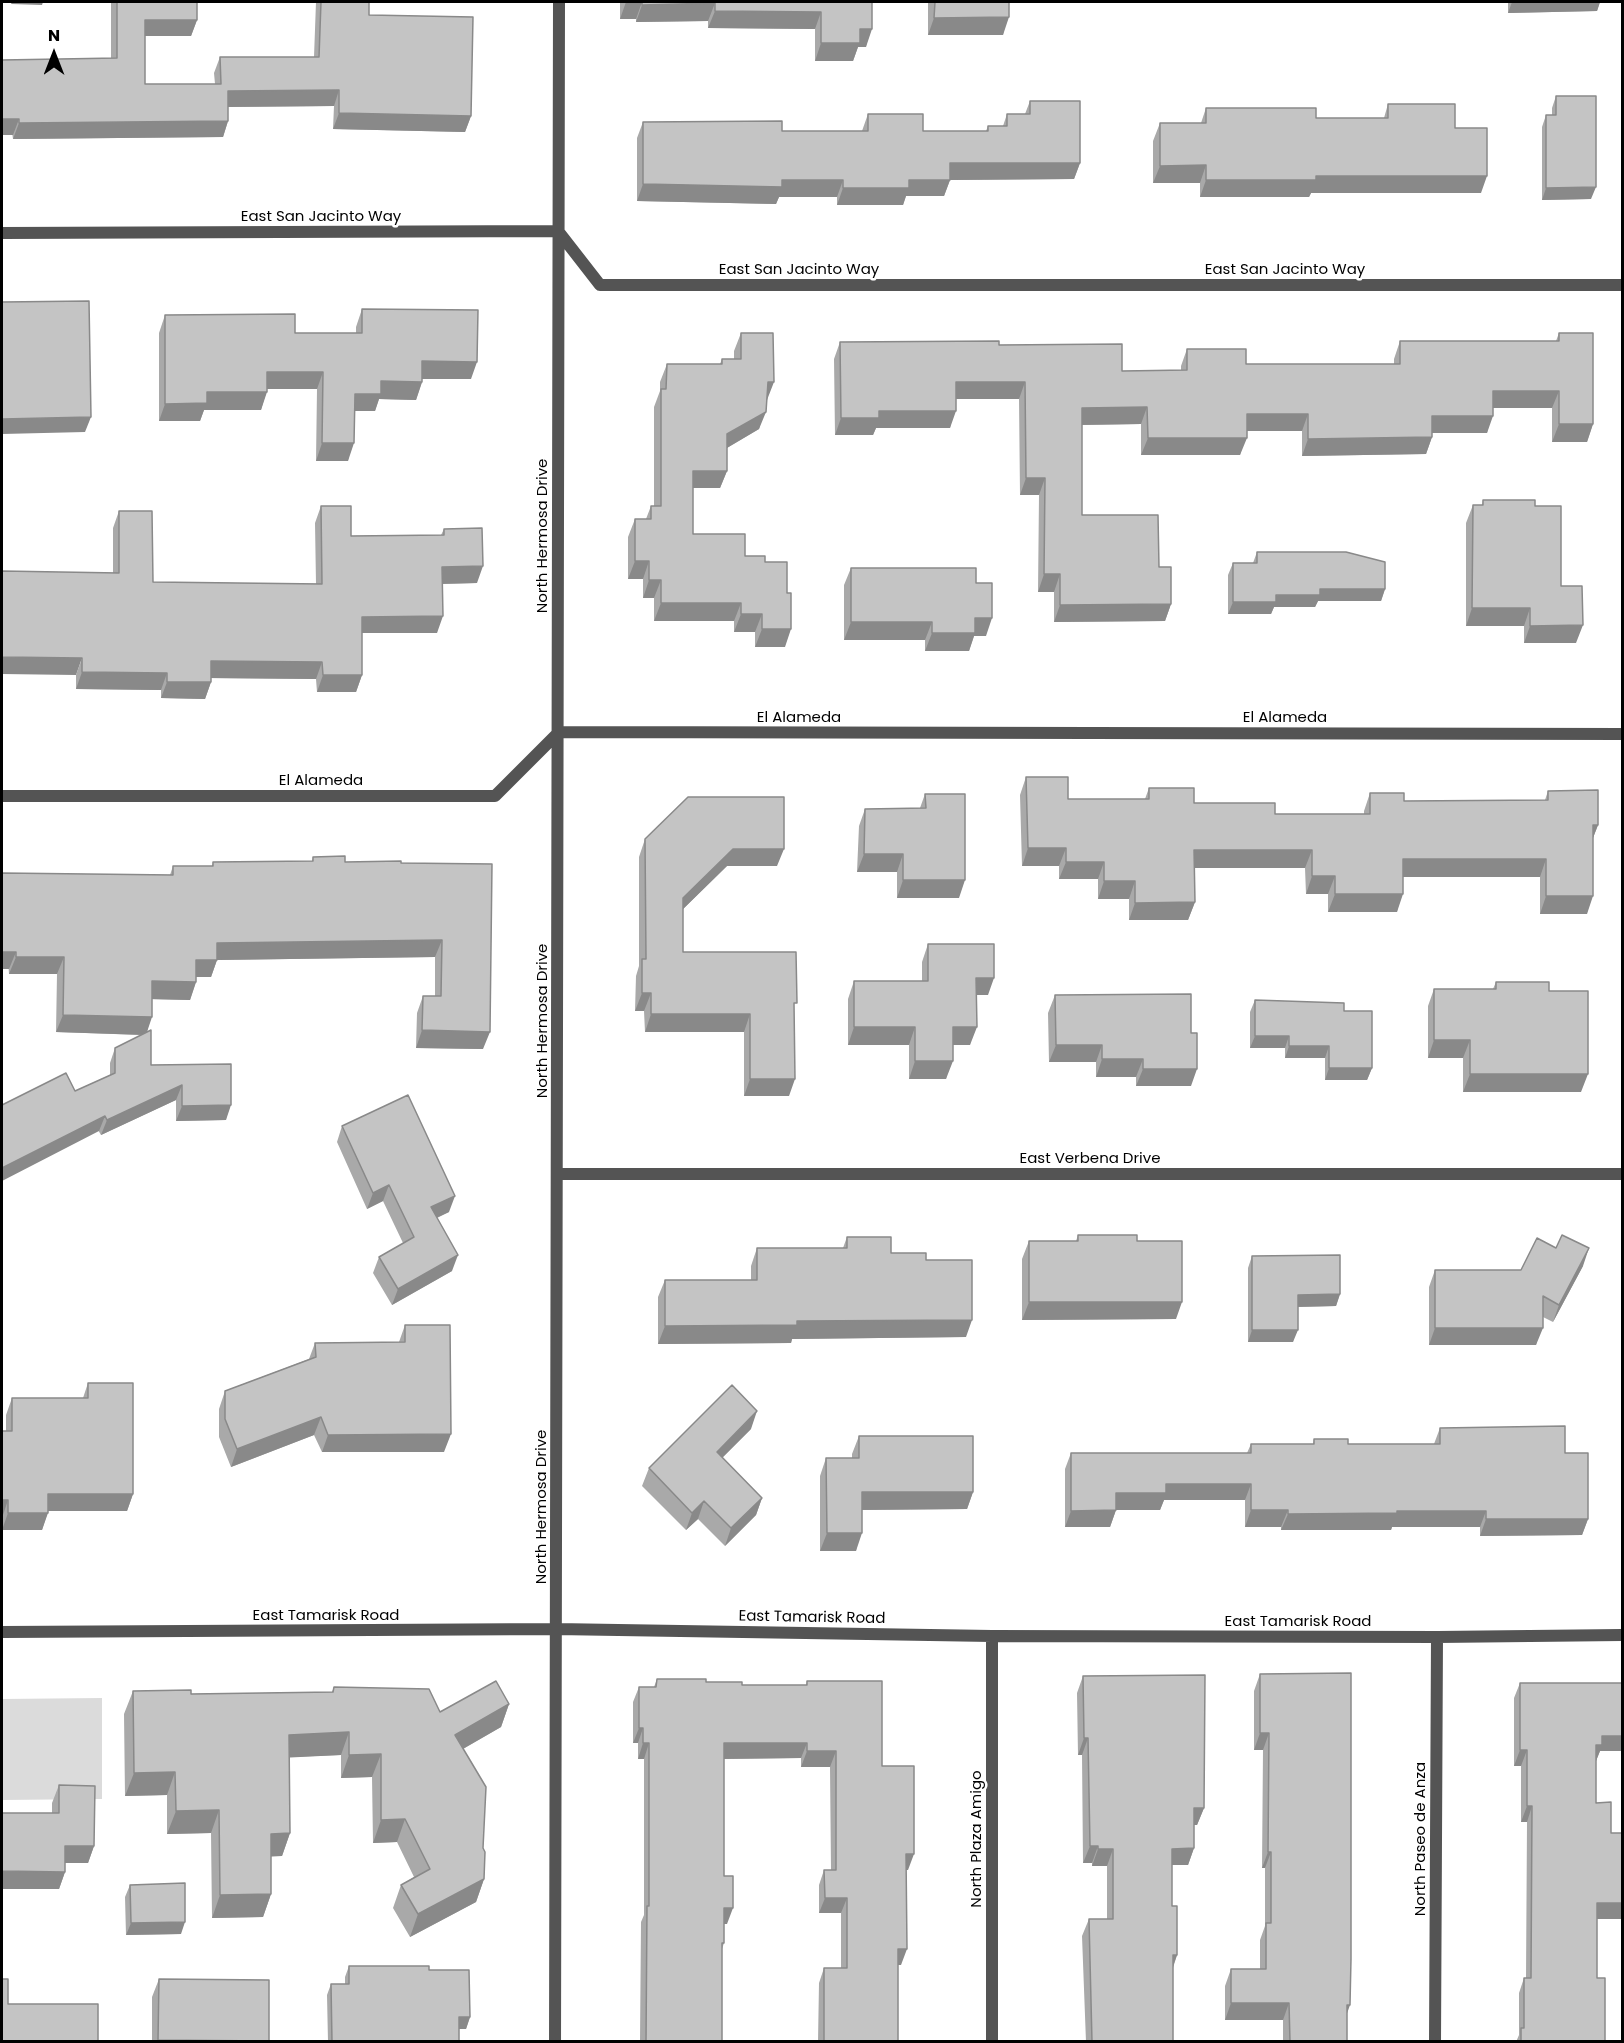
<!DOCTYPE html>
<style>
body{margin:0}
#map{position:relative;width:1624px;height:2043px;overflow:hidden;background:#fff;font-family:Poppins,sans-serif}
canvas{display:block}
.frame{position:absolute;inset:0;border:3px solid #000;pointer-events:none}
.north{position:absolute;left:24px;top:24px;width:60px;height:60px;-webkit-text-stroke:4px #fff;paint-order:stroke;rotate:0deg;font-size:16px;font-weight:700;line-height:24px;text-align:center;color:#000}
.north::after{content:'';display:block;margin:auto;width:21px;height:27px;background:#000;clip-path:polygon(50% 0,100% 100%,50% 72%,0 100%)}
</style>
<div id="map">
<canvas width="1624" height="2043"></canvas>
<div class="frame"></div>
<div class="north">N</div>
</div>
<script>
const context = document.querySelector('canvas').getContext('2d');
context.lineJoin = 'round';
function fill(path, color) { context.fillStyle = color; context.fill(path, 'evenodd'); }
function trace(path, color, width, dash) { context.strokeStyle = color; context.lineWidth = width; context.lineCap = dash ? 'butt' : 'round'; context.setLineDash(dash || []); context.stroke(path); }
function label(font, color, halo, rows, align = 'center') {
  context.font = font + ' Poppins,sans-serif'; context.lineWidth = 5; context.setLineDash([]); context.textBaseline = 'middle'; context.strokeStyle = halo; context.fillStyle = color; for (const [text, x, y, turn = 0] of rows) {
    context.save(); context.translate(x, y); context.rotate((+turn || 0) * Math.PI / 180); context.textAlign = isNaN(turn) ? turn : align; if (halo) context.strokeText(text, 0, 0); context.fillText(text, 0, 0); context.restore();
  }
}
fill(new Path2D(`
 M102 1698V1799L2 1800V1699Z`), '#dbdbdb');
trace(new Path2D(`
 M2 233 558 231 600 285H1622
 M2 796H495L559 732 1622 734
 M558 1174H1622
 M2 1632 556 1629 992 1636 1437 1637 1622 1635
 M555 2042 559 2
 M992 2042V1636
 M1435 2042 1437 1637`), '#545454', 12);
fill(new Path2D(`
 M111 2H197V20L191 36H145V84H215L214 73 220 57H314L316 2H369V15L471 116 465 132 333 129 334 106 228 107V121L223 137 13 139 2 60 111 58Z
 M620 2H872L866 47H858L853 61H815V29L708 28V21L636 22V19H620Z
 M928 2H1009L1003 35H928Z
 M1508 2H1600L1597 11 1508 13Z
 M1556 96 1591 199 1542 200V127L1546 115H1552V108Z
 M1030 101 1080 163 1074 179 950 180 944 196H906L903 205H837V197H779L776 204 637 201V138L643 122 782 131H862L868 114 923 131H986L988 126H1003L1007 114H1025Z
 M1388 104 1455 128 1481 193H1311L1309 197H1200V183H1153V141L1160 123H1201L1206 108 1316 118H1384Z
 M362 309 471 379H422V382L416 400 379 399 375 411H355L348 461H316L317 389H267L261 410H204L200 421H159V333L165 315 295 333H356V327Z
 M741 333 767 400 759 429 727 448V471L720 488H693V534L745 556 765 562 785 647H755V632H734V621H654V598H643V579H628V537L635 519H646L651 506H654V407L660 391V382L667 364H720L722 359H734V351Z
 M1559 333 1593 424 1587 442H1552V408H1493L1487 433H1432V437L1426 454 1302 456V431H1247L1240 455H1141V424L1082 425V515L1159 567 1171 604 1165 621 1054 622V592H1038L1039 495H1020L1019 399H956L950 428H876L873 435H835L834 359 840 342 999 345 1122 371 1181 370V366L1187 349 1246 364H1394V359L1400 341H1556Z
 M1483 500 1535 506 1561 586 1576 643H1524V626H1466V523L1473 505H1482Z
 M321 506 351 536 441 535 444 529 477 583 442 584 437 633H362V675L356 692H317L316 679 211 678V682L205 699 161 698V690L76 689V675L113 573V528L119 511 153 582 316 584 315 523Z
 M1257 552 1385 589 1381 601H1318L1315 607H1274L1271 614H1228V575L1233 563H1253Z
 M851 568 976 583 986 636H974L969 651H925V640H844V585Z
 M1026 777 1068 799H1145L1149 788 1194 803 1275 814H1364V811L1370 793 1404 801 1545 800 1548 791 1598 825 1593 838 1587 914H1540V877H1403L1397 912H1328V894H1306L1305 868H1194L1195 902 1188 920H1129V899H1098V879H1059V866H1022L1020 795Z
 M925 794 959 898H897V872H857L859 826 865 809 920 808Z
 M645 839 777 866H727L683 909V952L794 1009 789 1096H744V1032H645L644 1011H635L636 976 639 966V857Z
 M313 857 345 862 492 864 483 1049 416 1048 417 1013 423 996H435V957L217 960 211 977H196V982L190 1000 152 999 147 1032 151 1065 231 1064 226 1120 176 1121V1100L101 1135 75 1091 110 1075V1063L115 1048 142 1035 56 1032 57 974H9L2 873 170 875 173 866H212L213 862 312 861Z
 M928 944 988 995H976L970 1045H953L946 1079H909V1045H848V999L854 981H922V962Z
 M1496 982 1549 991 1581 1092H1463V1058H1428V1006L1434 989H1493Z
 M1055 995 1191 1086H1136V1077H1096V1062H1049L1048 1013Z
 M1255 1000 1344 1011 1372 1068 1367 1080H1325V1058H1285V1048H1250V1012Z
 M342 1126 449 1212 437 1218 452 1271 392 1305 373 1273 379 1257 403 1243 383 1201 367 1209 337 1142Z
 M1078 1235 1137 1241 1176 1319 1022 1320V1259L1029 1241H1076Z
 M847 1237 891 1253 926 1260 966 1337 792 1339 791 1343 658 1344V1297L665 1280H751V1266L757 1248H843Z
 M1252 1256 1340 1294 1336 1306 1298 1307 1293 1342H1248V1268Z
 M1583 1266 1553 1322 1543 1317 1536 1345H1429V1287L1435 1270H1521Z
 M405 1325 444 1452H322L314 1435 231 1467 219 1437V1409L225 1391 309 1359 315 1343 399 1342Z
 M88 1383 133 1494 127 1511H48L42 1530H2V1431H6V1415L12 1398H83Z
 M1440 1428 1565 1453 1588 1519 1582 1535 1480 1536V1527H1392L1391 1530H1281V1527H1245V1500H1164L1160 1510H1116L1110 1527H1065V1469L1071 1453H1247L1251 1444H1313L1314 1439 1348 1444H1434Z
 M751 1429 722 1458 762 1498 756 1515 725 1546 698 1519 686 1530 642 1486 649 1468Z
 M859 1436 973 1492 967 1509 862 1510 856 1551H820V1476L826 1458H852V1454Z
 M1260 1674 1347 2015V2042H1283V2020H1225V1986L1231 1969H1260V1940L1265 1926V1868H1262L1263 1750H1254V1691Z
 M1083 1676 1204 1808 1197 1825H1194V1848L1188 1865H1172V1906L1177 1955 1173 1968V2042H1086L1082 1936 1089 1919H1107V1866H1092V1863H1083L1082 1755H1078L1077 1693Z
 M657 1679 742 1685H806L807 1681 882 1766 908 1870H906L901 1965H898V2042H818L819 1983 824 1968H841V1913H819V1885L824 1870H831L830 1767H801V1758L724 1759V1876L727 1924H724V1943L722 1949V2042H640L641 1922 644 1915V1759H638V1743H633V1702L639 1687H654Z
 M1520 1683 1623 1751H1600L1596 1761V1803L1611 1833 1623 1919H1597V1978L1605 2042H1516L1519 2035V1993L1524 1978H1526L1527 1822H1521V1766H1514V1698Z
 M334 1687 440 1712 509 1704 501 1727 463 1749 483 1848 484 1879 476 1902 410 1937 393 1908 401 1885 414 1877 397 1842 373 1843 372 1777 341 1778V1755L289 1757 290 1833 282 1856H271V1894L263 1917 212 1918 211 1833 167 1834V1795L125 1796 124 1714 133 1691 191 1694 332 1692Z
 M59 1785 94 1846 88 1863H65V1872L59 1889 52 1813V1803Z
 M130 1885 181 1934 126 1935 125 1897Z
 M349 1966 429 1970 470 2017 466 2029H459V2042H328L327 1995 331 1984H345V1977Z
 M159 1979 269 2042H152V1997Z`), '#a9a9a9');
fill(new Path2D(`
 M12 2H43L42 5 11 4Z
 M626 2H642L636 19H620Z
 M1171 2H1234V3H1171Z
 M1512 2H1600L1597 11 1508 13Z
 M715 3 708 21 636 22 642 5Z
 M715 11 821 12 815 29 708 28Z
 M1009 17 1003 35H928L934 18Z
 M145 20H197L191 36H139Z
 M860 29H872L866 47H858L853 61H815L821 43Z
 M339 90 334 106 223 107 228 91Z
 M339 113 471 116 465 132 333 129Z
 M2 119H19L13 135H2Z
 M228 121 223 137 13 139 19 123Z
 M950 163H1080L1074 179 950 180 944 196H906L903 205H837L843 188 909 180Z
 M1206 165 1200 183H1153L1160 166Z
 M1316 176H1487L1481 193H1311L1309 197H1200L1206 180Z
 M782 180H843L837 197H779L776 204 637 201 643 184Z
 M1596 187 1591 199 1542 200 1546 188Z
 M422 361 477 362 471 379H416Z
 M267 372H323L317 389H261Z
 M381 381 422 382 416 400 379 399 375 411H348L355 394Z
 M768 382H774L767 400H761Z
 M956 382H1025L1019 399H950Z
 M1493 391H1559L1552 408H1487Z
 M207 392H267L261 410H204L200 421H159L165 404Z
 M1147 407 1141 424 1075 425 1082 408Z
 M879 411H956L950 428H876L873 435H835L841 418Z
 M766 412 759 429 720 452 727 434Z
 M1247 414H1308L1302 431H1240Z
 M1432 416H1493L1487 433H1426Z
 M91 417 85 432 2 434V419Z
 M1559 424H1593L1587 442H1552Z
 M1432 437 1426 454 1302 456 1308 439Z
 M1148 438H1247L1240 455H1141Z
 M322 443H354L348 461H316Z
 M693 471H727L720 488H687Z
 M1026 478H1045L1039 495H1020Z
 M635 561H649L643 579H628Z
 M483 566 477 583 436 584 442 567Z
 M1044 574H1060L1054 592H1038Z
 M649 580H661L654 598H643Z
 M1320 589H1385L1381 601H1318L1315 607H1274L1271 614H1228L1233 602Z
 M661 603H741L734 621H654Z
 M1171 604 1165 621 1054 622 1060 605Z
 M1472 608H1530L1524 626H1466Z
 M741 614H762L755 632H734Z
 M443 616 437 633H356L362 617Z
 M975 618H992L986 636H974L969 651H925L932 633Z
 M851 622H932L925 640H844Z
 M1583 625 1576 643H1524L1530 626Z
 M762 629H791L785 647H755Z
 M2 657 82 658 76 675 2 674Z
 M211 661 322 662 316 679 205 678Z
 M82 672 167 673 161 690 76 689Z
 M323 675H362L356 692H317Z
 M167 682H211L205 699 161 698Z
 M1593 825H1598L1591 843Z
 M1028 848H1066L1059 866H1022Z
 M733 849H784L777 866H727L677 915 683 898Z
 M1194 850H1312L1305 868H1188Z
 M864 854H903L897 872H857Z
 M1403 859H1546L1540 877H1397Z
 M1066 862H1104L1098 879H1059Z
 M1312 876H1335L1328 894H1306Z
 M903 880H965L959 898H897Z
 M1104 881H1135L1129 899H1098Z
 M1335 894H1403L1397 912H1328Z
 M1546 896H1593L1587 914H1540Z
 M1195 902 1188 920H1129L1135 903Z
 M442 940 435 957 217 960 211 977H190L196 960 217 943Z
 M2 952H16L9 969H2Z
 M16 957H64L57 974H9Z
 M976 978H994L988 995H970Z
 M152 981 196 982 190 1000 146 999Z
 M642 993H651L644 1011H635Z
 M651 1014H750L744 1032H645Z
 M63 1015 152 1017 146 1035 56 1032Z
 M854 1027H915L909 1045H848Z
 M953 1027H977L970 1045H946Z
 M422 1030 490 1032 483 1049 416 1048Z
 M1255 1036H1289L1285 1048H1250Z
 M1434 1040H1470L1463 1058H1428Z
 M1056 1045H1102L1096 1062H1049Z
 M1289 1046H1329L1325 1058H1285Z
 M1102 1059H1143L1136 1077H1096Z
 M915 1061H953L946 1079H909Z
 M1329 1068H1372L1367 1080H1325Z
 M1143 1069H1197L1191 1086H1136Z
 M1470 1074H1588L1581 1092H1463Z
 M750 1079H795L789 1096H744Z
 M182 1085 176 1100 101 1135 107 1120Z
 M231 1105 226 1120 176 1121 182 1106Z
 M105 1116 99 1131 2 1181V1168Z
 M389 1185 383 1201 367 1209 373 1193Z
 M455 1196 449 1212 425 1223 431 1207Z
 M1589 1248 1583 1266 1553 1322 1559 1305Z
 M458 1255 452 1271 392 1305 398 1289Z
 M1340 1294 1336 1306 1293 1307 1298 1295Z
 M1029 1302H1182L1176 1319 1022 1320Z
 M972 1320 966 1337 792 1339 791 1343 658 1344 665 1326 797 1321Z
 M1435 1328H1543L1536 1345H1429Z
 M1252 1330H1298L1293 1342H1248Z
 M757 1411 751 1429 710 1470 717 1452Z
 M321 1417 314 1435 231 1467 237 1449Z
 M451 1434 444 1452H322L328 1435Z
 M1166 1484H1251L1245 1500H1164L1160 1510H1110L1116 1493Z
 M862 1492H973L967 1509 855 1510Z
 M48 1494H133L127 1511H42Z
 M762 1498 756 1515 725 1546 731 1528Z
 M2 1500H8L2 1518Z
 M704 1501 698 1519 686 1530 692 1513Z
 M1116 1510 1110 1527H1065L1071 1511Z
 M1251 1510H1288L1281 1527H1245Z
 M1397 1511H1486L1480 1527H1392L1391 1530H1281L1288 1514Z
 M8 1513H48L42 1530H2Z
 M1486 1519H1588L1582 1535 1480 1536Z
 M827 1533H862L856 1551H820Z
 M509 1704 501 1727 447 1758 455 1735Z
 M639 1728H643L638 1743H633Z
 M349 1732 341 1755 280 1758 289 1735Z
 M1260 1733H1269L1263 1750H1254Z
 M1602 1736H1623V1751H1600L1596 1761V1745Z
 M1084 1738H1088L1082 1755H1078Z
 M643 1743H649L644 1759H638Z
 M724 1743H807L801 1758 718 1759Z
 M1520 1750H1527L1521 1766H1514Z
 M807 1751H836L830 1767H801Z
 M381 1754 372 1777 341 1778 349 1755Z
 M175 1772 167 1795 125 1796 134 1773Z
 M1527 1806H1532L1527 1822H1521Z
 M1194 1808H1204L1197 1825H1188Z
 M219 1810 211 1833 167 1834 176 1811Z
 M405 1819 397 1842 373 1843 381 1820Z
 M290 1833 282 1856 263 1857 271 1834Z
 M65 1846H94L88 1863H59Z
 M1090 1846H1098L1092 1863H1083Z
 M1194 1848 1188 1865H1166L1172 1849Z
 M1098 1849H1113L1107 1866H1092Z
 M1268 1852H1271L1265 1868H1262Z
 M906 1854H914L908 1870H901Z
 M2 1871 65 1872 59 1889H2Z
 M484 1879 476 1902 410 1937 418 1914Z
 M271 1894 263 1917 212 1918 220 1895Z
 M825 1898H847L841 1913H819Z
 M1597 1903H1623V1919H1591Z
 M724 1908H733L727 1924H718Z
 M185 1922 181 1934 126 1935 131 1923Z
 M898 1949H907L901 1965H893Z
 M1173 1955H1177L1171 1972Z
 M1231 2003H1289L1283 2020H1225Z
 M1347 2005H1350L1344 2022Z
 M459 2017H470L466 2029H455Z
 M158 2040 269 2041V2042H158Z`), '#898989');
const building = new Path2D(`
 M117 2H197V20H145V84H221L220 57H319L321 2H369V15L473 17 471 116 339 113V90L228 91V121L19 123V119H2V60L117 58Z
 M642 2H872V29H860V43H821V12L715 11V3L642 5Z
 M935 2H1009V17L934 18Z
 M1556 96H1596V187L1546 188V115H1556Z
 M1030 101H1080V163H950V180H909V188H843V180H782V187L643 184V122L782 121V131H868V114H923V131H988V126H1007V114H1030Z
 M1388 104H1455V128H1487V176H1316V180H1206V165L1160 166V123H1206V108H1316V118H1388Z
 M89 301 91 417 2 419V302Z
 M362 309 478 310 477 362 422 361V382L381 381V394H355L354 443H322L323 372H267V392H207V403L165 404V315L295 314V333H362Z
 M741 333H773L774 382H768L766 412 727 434V471H693V534H745V556H765V562H787V593H791V629H762V614H741V603H661V580H649V561H635V519H651V506H661V389H666L667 364H722V359H741Z
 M1559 333H1593V424H1559V391H1493V416H1432V437L1308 439V414H1247V438H1148L1147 407 1082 408V515H1158L1159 567H1171V604L1060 605V574H1044L1045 478H1026L1025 382H956V411H879V418H841L840 342 999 341V345L1122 344V371L1187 370V349H1246V364H1400V341H1559Z
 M1483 500H1535V506H1561V586H1582L1583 625 1530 626V608H1472L1473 505H1483Z
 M321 506H351V536L444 535V529L482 528 483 566 442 567 443 616 362 617V675H323L322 662 211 661V682H167V673L82 672V658L2 657V571L119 573V511H152L153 582 322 584Z
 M1257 552H1346L1385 562V589H1320V595H1276V602H1233V563H1257Z
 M851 568H976V583H992V618H975V633H932V622H851Z
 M1026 777H1068V799H1149V788H1194V803H1275V814H1370V793H1404V801L1548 800V791L1598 790V825H1593V896H1546V859H1403V894H1335V876H1312V850H1194L1195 902 1135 903V881H1104V862H1066V848H1028Z
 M925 794H965V880H903V854H864L865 809 926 808Z
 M688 797H784V849H733L683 898V952H796L797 1003H794L795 1079H750V1014H651V993H642V959H646L645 839Z
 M345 856V862L401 861V863L492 864 490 1032 422 1030 423 996H441L442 940 217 943V960H196V982L152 981V1017L63 1015 64 957H16V952H2V873L173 875V866H213V862L313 861V857Z
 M928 944H994V978H976L977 1027H953V1061H915V1027H854V981H928Z
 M1496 982H1549V991H1588V1074H1470V1040H1434V989H1496Z
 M1191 994V1033H1197V1069H1143V1059H1102V1045H1056L1055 995Z
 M1255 1000 1344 1003V1011H1372V1068H1329V1046H1289V1036H1255Z
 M151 1030V1065L231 1064V1105L182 1106V1085L107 1120 105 1116 2 1168V1105L66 1073 75 1091 115 1073V1048Z
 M408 1095 455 1196 431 1207 458 1255 398 1289 379 1257 414 1237 389 1185 373 1193 342 1126Z
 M1078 1235H1137V1241H1182V1302H1029V1241H1078Z
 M1562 1235 1589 1248 1559 1305 1543 1296V1328H1435V1270H1521L1537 1238 1556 1248Z
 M847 1237H891V1253H926V1260H972V1320L797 1321V1325L665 1326V1280H757V1248H847Z
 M1340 1255V1294L1298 1295V1330H1252V1256Z
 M405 1325H450L451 1434 328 1435 321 1417 237 1449 225 1419V1391L316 1357 315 1343 405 1342Z
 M88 1383H133V1494H48V1513H8V1500H2V1431H12V1398H88Z
 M732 1385 757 1411 717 1452 762 1498 731 1528 704 1501 692 1513 649 1468Z
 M1565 1426V1453H1588V1519H1486V1511H1397V1513L1288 1514V1510H1251V1484H1166V1493H1116V1510L1071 1511V1453H1251V1444H1314V1439H1348V1444H1440V1428Z
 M859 1436H973V1492H862V1533H827L826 1458H859Z
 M1351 1673V1959L1350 2005H1347V2042H1290L1289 2003H1231V1969H1266V1923H1271V1852H1268L1269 1733H1260V1674Z
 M1205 1675 1204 1808H1194V1848L1172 1849V1906H1177V1955H1173V2042H1092L1089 1919H1113V1849H1098V1846H1090L1088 1738H1084L1083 1676Z
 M657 1679H706V1682H742V1685H807V1681H882V1766H914V1854H906L907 1949H898V2042H824V1968H847V1898H825L824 1870H836V1751H807V1743H724V1876H733V1908H724V1943H722V2042H646L647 1906H649V1743H643V1728H639V1687H656Z
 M496 1681 509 1704 455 1735 486 1787 483 1848 485 1852 484 1879 418 1914 401 1885 430 1869 405 1819 381 1820V1754L349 1755V1732L289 1735 290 1833 271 1834V1894L220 1895 219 1810 176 1811 175 1772 134 1773 133 1691 191 1690V1694L333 1692 334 1687 429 1689 440 1712Z
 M1520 1683H1623V1736H1602V1745H1596V1803L1611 1802V1833H1623V1903H1597V1978H1605V2042H1521V2028H1524V1978H1531L1532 1806H1527V1750H1520Z
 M59 1785 95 1786 94 1846H65V1872L2 1871V1813H59Z
 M185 1883V1922L131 1923 130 1885Z
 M349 1966H429V1970H469L470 2017H459V2042H332L331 1984H349Z
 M2 1979H8V2004H98V2042H2Z
 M159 1979 269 1980V2041L158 2040Z`);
fill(building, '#c4c4c4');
trace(building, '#898989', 1.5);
label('15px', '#000', '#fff', [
 ["East San Jacinto Way",321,217],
 ["East San Jacinto Way",799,270],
 ["East San Jacinto Way",1285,270],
 ["North Hermosa Drive",543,536,-90],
 ["El Alameda",799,718],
 ["El Alameda",1285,718],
 ["El Alameda",321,781],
 ["North Hermosa Drive",543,1021,-90],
 ["East Verbena Drive",1090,1159],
 ["North Hermosa Drive",542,1507,-90],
 ["East Tamarisk Road",326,1616],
 ["East Tamarisk Road",812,1618,1],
 ["East Tamarisk Road",1298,1622],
 ["North Plaza Amigo",977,1839,-90],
 ["North Paseo de Anza",1421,1839,-90]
]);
</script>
